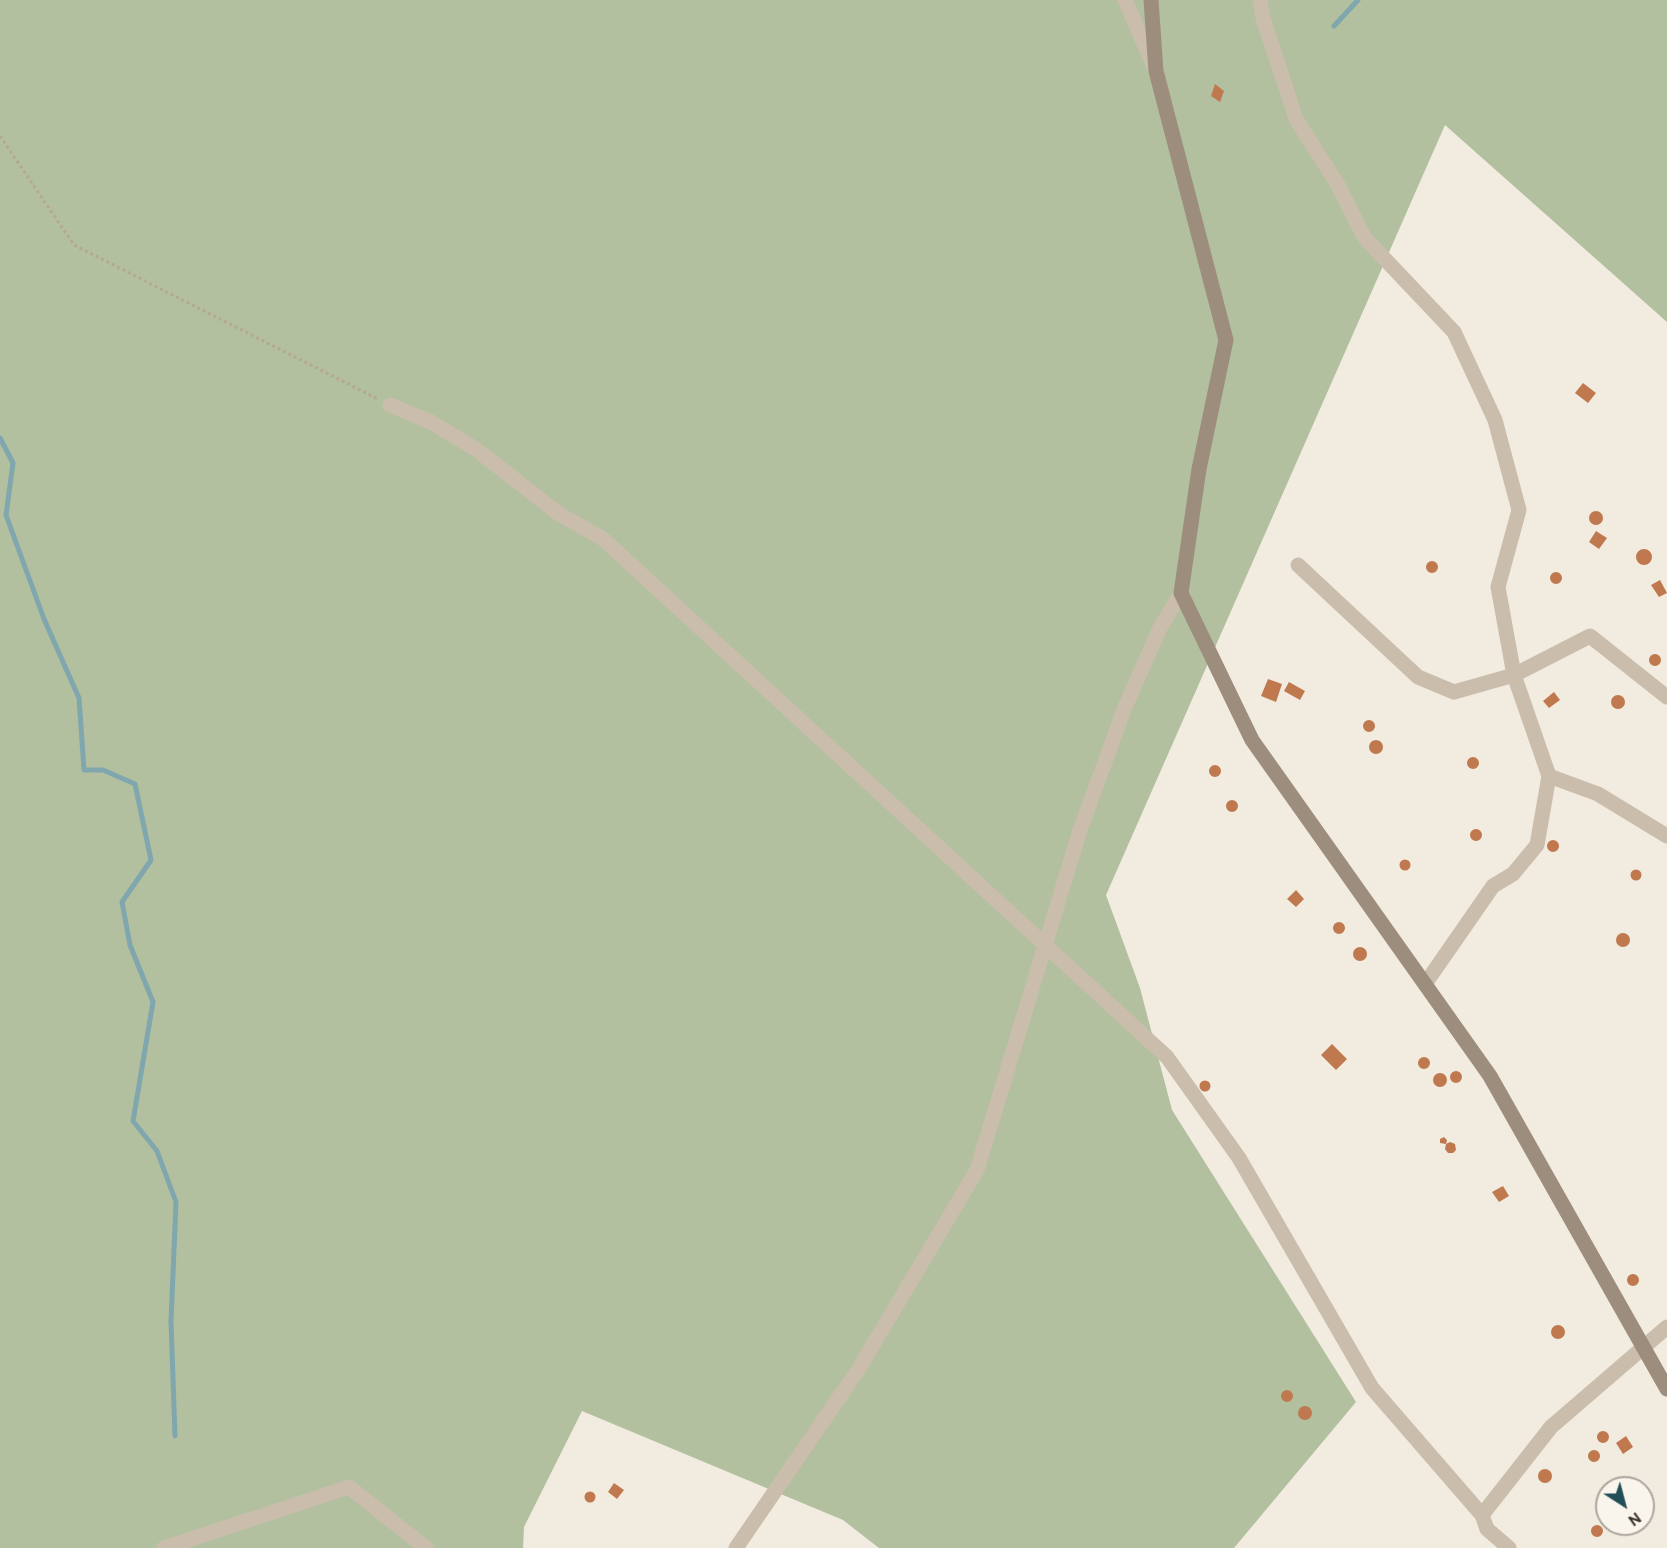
<!DOCTYPE html>
<style>
body{margin:0}
#map{position:relative;width:1667px;height:1548px;overflow:hidden;background:#f2ebdf;font-family:Cabin,sans-serif}
canvas{display:block}
.north{position:absolute;left:1595px;top:1476px;width:60px;height:60px;box-sizing:border-box;background:#f9f5ec;border:2px solid #aca69e;border-radius:50%;rotate:144deg;font-size:16px;font-weight:700;line-height:24px;text-align:center;color:#38302a}
.north::after{content:'';display:block;margin:auto;width:21px;height:27px;background:#224e58;clip-path:polygon(50% 0,100% 100%,50% 72%,0 100%)}
</style>
<div id="map">
<canvas width="1667" height="1548"></canvas>
<div class="north">N</div>
</div>
<script>
const context = document.querySelector('canvas').getContext('2d');
context.lineJoin = 'round';
function fill(path, color) { context.fillStyle = color; context.fill(path, 'evenodd'); }
function trace(path, color, width, dash) { context.strokeStyle = color; context.lineWidth = width; context.lineCap = dash ? 'butt' : 'round'; context.setLineDash(dash || []); context.stroke(path); }
fill(new Path2D(`
 M0 0H1667V322L1445 125 1106 895 1140 988 1172 1110 1356 1402 1234 1548H879L843 1520 582 1411 524 1527 523 1548H0Z`), '#b2c0a0');
trace(new Path2D(`
 M1334 26 1358 0
 M0 438 13 463 6 515 44 619 79 698 84 770H103L135 784 151 860 122 902 130 945 153 1002 133 1121 157 1151 176 1202 171 1321 175 1436`), '#80a6ae', 5);
fill(new Path2D(`
 M1215 84 1224 91 1220 102 1211 96Z
 M1583 383 1596 393 1588 403 1575 393Z
 M1589 518a7 7 0 1 1 14 0a7 7 0 1 1-14 0Z
 M1596 531 1607 538 1599 549 1589 542Z
 M1636 557a8 8 0 1 1 16 0a8 8 0 1 1-16 0Z
 M1426 567a6 6 0 1 1 12 0a6 6 0 1 1-12 0Z
 M1550 578a6 6 0 1 1 12 0a6 6 0 1 1-12 0Z
 M1660 580 1667 593 1659 597 1651 585Z
 M1649 660a6 6 0 1 1 12 0a6 6 0 1 1-12 0Z
 M1268 679 1282 684 1276 702 1261 696Z
 M1289 682 1305 691 1300 700 1284 691Z
 M1554 692 1560 700 1549 708 1543 701Z
 M1611 702a7 7 0 1 1 14 0a7 7 0 1 1-14 0Z
 M1363 726a6 6 0 1 1 12 0a6 6 0 1 1-12 0Z
 M1369 747a7 7 0 1 1 14 0a7 7 0 1 1-14 0Z
 M1467 763a6 6 0 1 1 12 0a6 6 0 1 1-12 0Z
 M1209 771a6 6 0 1 1 12 0a6 6 0 1 1-12 0Z
 M1226 806a6 6 0 1 1 12 0a6 6 0 1 1-12 0Z
 M1470 835a6 6 0 1 1 12 0a6 6 0 1 1-12 0Z
 M1547 846a6 6 0 1 1 12 0a6 6 0 1 1-12 0Z
 M1399.5 865a5.5 5.5 0 1 1 11 0a5.5 5.5 0 1 1-11 0Z
 M1630.5 875a5.5 5.5 0 1 1 11 0a5.5 5.5 0 1 1-11 0Z
 M1296 890 1304 899 1296 907 1287 899Z
 M1333 928a6 6 0 1 1 12 0a6 6 0 1 1-12 0Z
 M1616 940a7 7 0 1 1 14 0a7 7 0 1 1-14 0Z
 M1353 954a7 7 0 1 1 14 0a7 7 0 1 1-14 0Z
 M1332 1044 1347 1059 1336 1070 1321 1055Z
 M1418 1063a6 6 0 1 1 12 0a6 6 0 1 1-12 0Z
 M1450 1077a6 6 0 1 1 12 0a6 6 0 1 1-12 0Z
 M1433 1080a7 7 0 1 1 14 0a7 7 0 1 1-14 0Z
 M1199.5 1086a5.5 5.5 0 1 1 11 0a5.5 5.5 0 1 1-11 0Z
 M1444 1137 1447 1140 1446 1144 1450 1142 1455 1144 1456 1150 1453 1153H1448L1445 1149 1446 1144 1440 1143V1139Z
 M1503 1186 1509 1196 1499 1202 1492 1192Z
 M1627 1280a6 6 0 1 1 12 0a6 6 0 1 1-12 0Z
 M1551 1332a7 7 0 1 1 14 0a7 7 0 1 1-14 0Z
 M1281 1396a6 6 0 1 1 12 0a6 6 0 1 1-12 0Z
 M1298 1413a7 7 0 1 1 14 0a7 7 0 1 1-14 0Z
 M1597 1437a6 6 0 1 1 12 0a6 6 0 1 1-12 0Z
 M1626 1436 1633 1447 1623 1454 1616 1443Z
 M1588 1456a6 6 0 1 1 12 0a6 6 0 1 1-12 0Z
 M1538 1476a7 7 0 1 1 14 0a7 7 0 1 1-14 0Z
 M614 1483 624 1490 617 1499 608 1492Z
 M584.5 1497a5.5 5.5 0 1 1 11 0a5.5 5.5 0 1 1-11 0Z
 M1591 1531a6 6 0 1 1 12 0a6 6 0 1 1-12 0Z`), '#c0794f');
trace(new Path2D(`
 M0 136 74 245 378 399`), '#b5a796', 3, [3, 3]);
trace(new Path2D(`
 M1125 0 1155 69
 M1260 0 1263 18 1296 119 1338 185 1364 237 1454 332 1495 420 1519 510 1498 587 1514 675 1549 776 1537 845 1513 874 1493 886 1425 984
 M390 405 431 422 477 450 559 514 602 538 1167 1057 1239 1158 1372 1388 1482 1515 1487 1529 1509 1548
 M1298 565 1418 677 1454 692 1514 675 1590 636 1667 697
 M1549 776 1598 794 1667 836
 M1482 1515 1551 1427 1667 1327
 M164 1548 349 1487 426 1548
 M736 1548 858 1370 977 1170 1080 830 1125 707 1160 628 1181 593`), '#cabdac', 15);
trace(new Path2D(`
 M1151 0 1156 71 1226 340 1199 469 1181 593 1252 740 1490 1076 1667 1389`), '#9d8d7d', 15);
</script>
